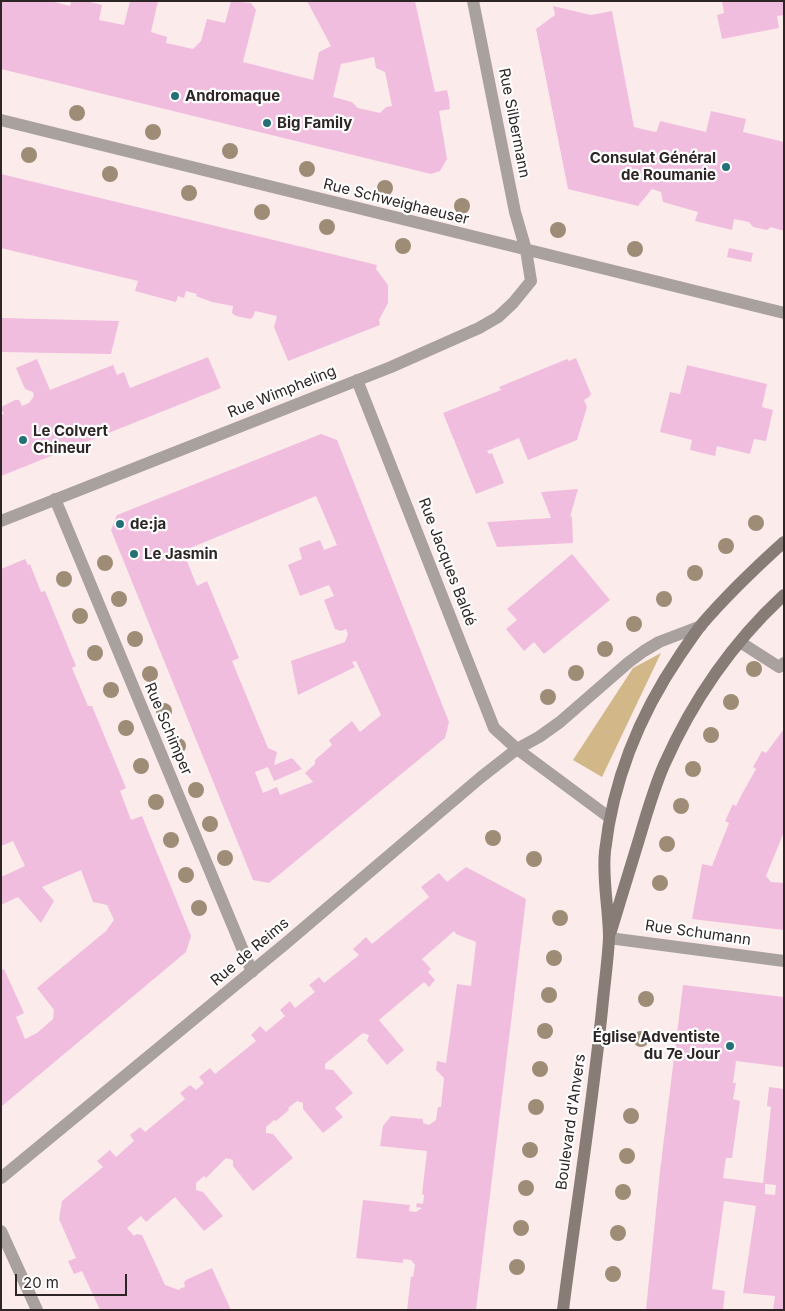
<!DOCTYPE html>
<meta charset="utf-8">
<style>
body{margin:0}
#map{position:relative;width:785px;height:1311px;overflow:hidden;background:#fcebeb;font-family:Inter,sans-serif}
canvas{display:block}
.frame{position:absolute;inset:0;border:2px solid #2e2626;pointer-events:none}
.scale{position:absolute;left:15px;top:1274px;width:112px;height:22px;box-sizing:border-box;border:2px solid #2e2626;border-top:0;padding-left:6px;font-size:15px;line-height:18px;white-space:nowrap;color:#2e2626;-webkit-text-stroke:4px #fdfdfd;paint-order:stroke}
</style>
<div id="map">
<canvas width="785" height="1311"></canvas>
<div class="frame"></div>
<div class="scale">20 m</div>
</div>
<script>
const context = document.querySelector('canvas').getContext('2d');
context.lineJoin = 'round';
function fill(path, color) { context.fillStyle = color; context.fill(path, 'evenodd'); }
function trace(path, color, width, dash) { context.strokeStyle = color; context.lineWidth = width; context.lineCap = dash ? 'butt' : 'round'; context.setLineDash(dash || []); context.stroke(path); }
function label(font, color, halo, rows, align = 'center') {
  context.font = font + ' Inter,sans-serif'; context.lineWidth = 4.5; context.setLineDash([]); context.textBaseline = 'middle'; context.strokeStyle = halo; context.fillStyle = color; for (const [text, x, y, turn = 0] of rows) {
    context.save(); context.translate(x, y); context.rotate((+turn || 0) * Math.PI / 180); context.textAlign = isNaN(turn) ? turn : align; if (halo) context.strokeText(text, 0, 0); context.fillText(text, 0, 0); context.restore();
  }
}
fill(new Path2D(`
 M661 653 602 777 573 760 633 668Z`), '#d2b889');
fill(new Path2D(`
 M1 1H51L70 6 71 1H86L102 5 99 20 124 25 130 1H158L151 32 167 37 166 43 193 49 201 41 207 19 225 23 231 1 251 3 256 10 243 62 313 80 319 52 331 46 307 1H415L435 92 447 90 449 99 450 109 439 111 447 159 440 171 431 174 1 69ZM374 57 376 68 385 72 392 106 386 107 380 113 358 108 352 102 333 97 341 64Z
 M722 1H784V15L777 16 779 28 722 39 717 15 724 13Z
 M553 6 591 15 612 11 634 127 655 132 657 131 660 121 706 132 711 111 746 119 743 132 784 142V231L771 227 767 230 753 227 749 222 734 219 732 230 695 221 698 212 663 202 661 192 652 189 638 206 568 189 536 29 555 15Z
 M1 174 377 265 376 269 388 285V303L379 320 380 325 288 361 274 327 277 316 255 311 253 317 250 319 236 316 232 313 233 306 212 302 196 296 197 294 186 291 184 298 178 296 176 302 135 291 138 281 1 248Z
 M729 248 753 253 751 262 727 257Z
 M1 318 119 321 111 354 1 352Z
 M208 357 221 388 1 476V415L4 414 1 408 3 406 15 400H19L22 406 29 403 34 396 33 392 25 389 16 368 37 359 50 390 113 365 117 375 124 372 130 388Z
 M576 358 591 394 589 397 584 400 587 407 577 440 528 460 519 438 487 451 489 454 492 453 504 483 476 494 443 413 501 390 499 387 567 359 569 361Z
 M687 365 767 384 762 407 773 410 766 441 754 439 750 454 717 446 715 456 690 450 692 440 660 432 670 392 680 394Z
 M321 434 337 440 449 722 445 738 269 883 253 880 111 530 117 515ZM316 496 337 545 324 550 320 540 299 548 302 559 288 565 300 596 329 585 334 596 324 600 335 629 341 631 346 629 348 634 345 642 291 661 298 695 355 667 352 662 356 661 381 715 360 732 352 721 329 740 332 745 315 760V764L305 773 313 782 280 795 277 787 263 793 255 772 268 767 274 781 302 769 292 758 274 765 277 752 268 748 232 661 239 658 207 581 197 586 183 551Z
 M578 489 570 517 572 516 573 543 497 547 487 522 551 518 541 492Z
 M572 554 610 600 544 654 534 642 524 651 506 629 517 620 507 609Z
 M25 559 28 565 30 564 41 592 45 591 76 666 72 668 88 706H92L126 788 120 791 131 820 142 816 191 936 186 952 2 1106 1 970 4 969 24 1013 16 1017 25 1039 37 1033 53 1019 54 1010 37 988 106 931 114 920 107 905 93 902 81 870 42 887 54 901 41 923 18 897 1 905V877L25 866 13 841 1 846V569Z
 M784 729V832L766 876 771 882 784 883V930L692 919 702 864 712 866 729 823 725 821 733 804 736 806 742 794 756 769 753 767 762 751 766 753Z
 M466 867 526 899 476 1310H407L411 1276 413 1277 415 1265 411 1260 403 1259V1263L356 1258 363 1200 410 1205 409 1211 416 1212 422 1208 416 1207 417 1203 423 1204 424 1195 422 1194 427 1151 380 1146 383 1126 391 1116 423 1119V1123L429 1125 436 1120 438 1107H441L444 1078 436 1070 437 1061 446 1063 457 984 471 986 476 942 456 934 454 931 422 959 431 969 428 972 435 980 429 987 424 982 379 1020 404 1050 387 1065 367 1041 369 1035 363 1033 325 1064V1069L333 1070 353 1093 335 1108 343 1117 323 1133 303 1109V1103L297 1101 288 1108 289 1110 276 1121 274 1120 266 1127V1133L273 1134 293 1158 253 1191 233 1166V1160L226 1158 206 1178 204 1176 196 1183V1190L203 1192 223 1216 204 1231 175 1197 146 1222 141 1216 127 1228 134 1236 137 1234 142 1235 165 1285 179 1290 181 1288 185 1287 184 1283 186 1280 212 1268 231 1310H100L82 1271 74 1274 68 1261 76 1258 59 1219 62 1201 103 1167 97 1161 110 1150 116 1157 134 1141 130 1135 140 1127 145 1132 185 1099 180 1093 190 1085 196 1090 204 1083 199 1077 210 1068 215 1074 256 1041 251 1035 260 1026 266 1032 285 1016 280 1010 290 1001 295 1008 315 992 309 985 319 977 324 983 359 955 353 949 366 937 372 944 429 897 421 887 439 873 447 882Z
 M683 985 784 997V1067L736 1061 733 1083H736L733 1099 740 1101 732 1158H726L723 1178 763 1183 771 1107 767 1106 769 1087 784 1089V1310H773L775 1296 743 1293 756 1206 724 1201 712 1289 725 1291 723 1310H646L660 1171ZM765 1184 776 1185 775 1195 765 1194Z`), '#f1bddf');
trace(new Path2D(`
 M1 120 784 313
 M357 380 494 728 517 749 610 818
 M55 499 252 972
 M1 521 391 367 479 328 498 317 513 303 531 281 526 250 515 212 473 1
 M740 642 779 667 784 663
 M609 938 784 961
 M1 1178 285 944 480 778 517 749 539 737 560 722 629 662 644 651 659 642 701 626
 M1 1231 37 1310`), '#a9a19e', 12);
trace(new Path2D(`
 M611 931C621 899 630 868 640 836 647 812 654 788 664 765 692 702 733 642 784 595
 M563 1310C576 1207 593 1104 603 1000 605 980 608 959 609 938 609 909 602 880 605 851 613 780 640 714 680 655 687 645 694 634 702 624 727 595 755 568 784 542`), '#877c76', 12);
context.fillStyle = '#9e8c76';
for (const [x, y] of [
 [77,113],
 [153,132],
 [230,151],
 [29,155],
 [307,169],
 [110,174],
 [385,188],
 [189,193],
 [462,206],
 [262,212],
 [327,227],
 [558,230],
 [403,246],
 [635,249],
 [756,523],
 [726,546],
 [105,563],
 [695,573],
 [64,579],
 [119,599],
 [664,599],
 [80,616],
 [634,624],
 [135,639],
 [605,649],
 [95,653],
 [754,669],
 [576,673],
 [150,674],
 [111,690],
 [548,697],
 [731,702],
 [164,711],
 [126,728],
 [711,735],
 [178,746],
 [141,766],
 [693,769],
 [196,790],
 [156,802],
 [681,806],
 [210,824],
 [493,838],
 [171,840],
 [667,844],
 [225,858],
 [534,859],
 [186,875],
 [660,883],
 [199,908],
 [560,918],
 [554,958],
 [549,995],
 [646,999],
 [545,1031],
 [641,1039],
 [540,1069],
 [536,1107],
 [631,1116],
 [530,1150],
 [627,1156],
 [526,1188],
 [623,1192],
 [521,1228],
 [618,1233],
 [517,1267],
 [613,1274]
]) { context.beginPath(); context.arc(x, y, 8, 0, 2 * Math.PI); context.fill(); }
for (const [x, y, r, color] of [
 [175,96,5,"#257076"],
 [267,123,5,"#257076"],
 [726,167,5,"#257076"],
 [23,440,5,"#257076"],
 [120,524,5,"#257076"],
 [134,554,5,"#257076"],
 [730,1046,5,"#257076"]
]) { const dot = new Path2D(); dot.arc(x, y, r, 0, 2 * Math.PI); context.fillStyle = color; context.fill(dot); trace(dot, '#fdfdfd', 2); }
label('bold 15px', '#2e2626', '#fdfdfd', [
 ["Andromaque",185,96],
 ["Big Family",277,123],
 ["Consulat Général",716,158,"right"],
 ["de Roumanie",716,175,"right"],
 ["Le Colvert",33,431],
 ["Chineur",33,448],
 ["de:ja",130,524],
 ["Le Jasmin",144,554],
 ["Église Adventiste",720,1037,"right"],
 ["du 7e Jour",720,1054,"right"]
], 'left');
label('15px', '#2e2626', '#fdfdfd', [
 ["Rue Silbermann",514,123,79],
 ["Rue Schweighaeuser",396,202,14],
 ["Rue Wimpheling",282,392,-22],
 ["Rue Jacques Baldé",447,562,69],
 ["Rue Schimper",168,729,67],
 ["Rue Schumann",698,933,8],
 ["Rue de Reims",250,952,-40],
 ["Boulevard d'Anvers",571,1122,-82]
]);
</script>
